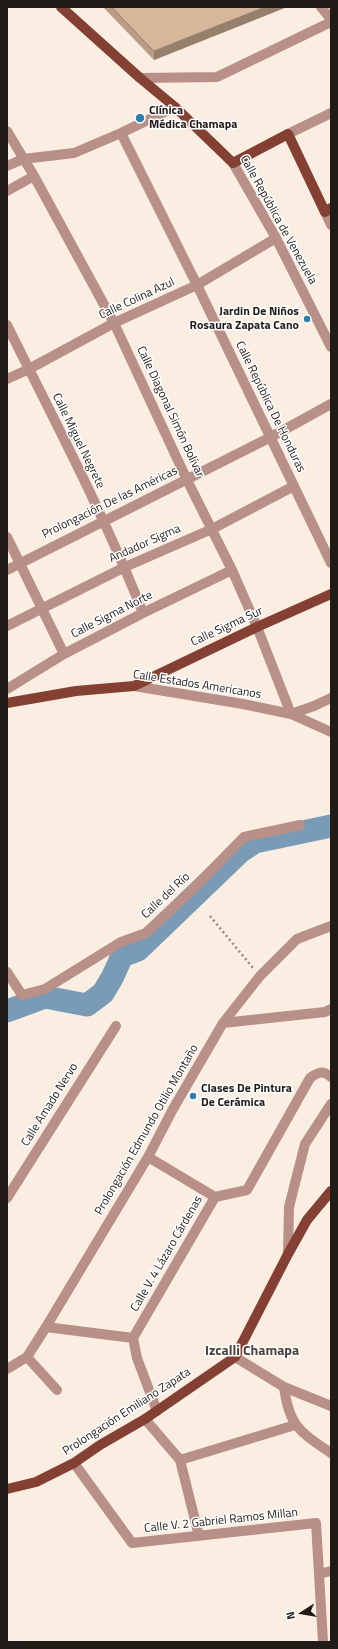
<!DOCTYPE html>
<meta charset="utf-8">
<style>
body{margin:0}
#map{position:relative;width:338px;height:1649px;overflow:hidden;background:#faede2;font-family:"Titillium Web",sans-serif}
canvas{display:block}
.frame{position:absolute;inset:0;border:8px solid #201b17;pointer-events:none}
.north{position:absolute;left:282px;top:1593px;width:40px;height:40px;-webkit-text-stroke:3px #fff;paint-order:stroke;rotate:258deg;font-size:11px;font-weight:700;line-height:16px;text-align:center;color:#201b17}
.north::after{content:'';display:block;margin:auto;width:14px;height:18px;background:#201b17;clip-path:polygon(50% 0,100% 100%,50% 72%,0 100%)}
</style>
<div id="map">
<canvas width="338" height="1649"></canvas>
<div class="frame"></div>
<div class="north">N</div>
</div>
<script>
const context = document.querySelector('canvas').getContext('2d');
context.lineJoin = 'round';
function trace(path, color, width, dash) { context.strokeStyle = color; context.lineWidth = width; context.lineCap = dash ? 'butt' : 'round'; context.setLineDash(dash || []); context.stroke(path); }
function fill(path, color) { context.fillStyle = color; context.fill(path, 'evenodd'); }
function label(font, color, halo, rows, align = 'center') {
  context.font = font + ' "Titillium Web",sans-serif'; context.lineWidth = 3; context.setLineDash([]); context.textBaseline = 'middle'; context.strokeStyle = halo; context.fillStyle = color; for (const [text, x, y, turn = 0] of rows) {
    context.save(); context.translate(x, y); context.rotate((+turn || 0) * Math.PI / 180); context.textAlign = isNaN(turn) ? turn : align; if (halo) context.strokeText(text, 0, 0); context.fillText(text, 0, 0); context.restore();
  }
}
trace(new Path2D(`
 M7 1011 45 997 87 1005 103 993 112 978 122 956 138 950 240 852 255 842 331 826`), '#799bb5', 23);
trace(new Path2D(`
 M210 916 253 968`), '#938982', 2.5, [2, 3]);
trace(new Path2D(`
 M321 7 331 19
 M140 78 217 77 331 22
 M7 131 34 176 114 323 187 480 232 570 257 627 291 714
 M121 133 197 285 331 563
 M288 134 331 113
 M233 163 276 238 331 347
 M7 166 23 159 74 153 121 133 175 107
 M7 191 34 176
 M325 212 331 225
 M7 325C54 420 104 514 143 613
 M7 379 29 369 114 323 197 285 276 238
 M7 537 64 654
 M7 570 271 437 331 404
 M7 626 125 567 212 529 294 486
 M134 686 243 704 291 714 331 732
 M7 689 64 654 143 613 232 570
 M291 714 314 706 331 698
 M7 972 22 995 45 989 121 942 146 933 191 891 244 837 300 825
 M223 1023 325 1012 331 1009
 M148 1157 215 1197
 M7 1198 116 1026
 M288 1254 289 1207 305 1144 331 1104
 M46 1327 133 1338
 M133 1338 215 1197 247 1190 310 1078C318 1072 323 1070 331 1077
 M133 1338 137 1358 157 1411
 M27 1357 57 1390
 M235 1357 284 1387 331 1406
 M7 1369 27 1357 46 1327 148 1157 173 1109 223 1023 260 976 297 939 331 926
 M284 1387C289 1426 300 1432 331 1453
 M145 1419 180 1460 199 1536
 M180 1460 295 1425
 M74 1463 132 1543 316 1523 323 1642
 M319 1574 331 1571`), '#b99087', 10);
trace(new Path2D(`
 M61 7 140 78 175 107 233 163 288 134 325 212 331 208
 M7 703 76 691 134 686 257 627 331 594
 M7 1489 36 1482 74 1463 100 1445 145 1419 235 1357 288 1254 307 1220 331 1191`), '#844032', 10);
fill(new Path2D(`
 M103 7H287L154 60Z`), '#b99d85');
fill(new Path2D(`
 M265 7H287L154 60V51Z`), '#96806c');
const building = new Path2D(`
 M112 7H265L154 51Z`);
fill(building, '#d7b79b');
trace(building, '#96806c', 1);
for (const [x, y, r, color] of [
 [140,118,5,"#2c7eaf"],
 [307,319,4,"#2c7eaf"],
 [193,1096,4,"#2c7eaf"]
]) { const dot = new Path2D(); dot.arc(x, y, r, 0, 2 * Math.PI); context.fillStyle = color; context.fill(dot); trace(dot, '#fff', 1.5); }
label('bold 12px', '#201b17', '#fff', [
 ["Clínica",149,111],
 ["Médica Chamapa",149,125],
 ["Jardin De Niños",299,312,"right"],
 ["Rosaura Zapata Cano",299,326,"right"],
 ["Clases De Pintura",201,1089],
 ["De Cerámica",201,1103]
], 'left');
label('12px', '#201b17', '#fff', [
 ["Calle República de Venezuela",278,220,61],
 ["Calle Colina Azul",137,299,-25],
 ["Calle República De Honduras",270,407,64],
 ["Calle Diagonal Simón Bolívar",170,412,65],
 ["Calle Miguel Negrete",78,441,64],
 ["Prolongación De las Américas",110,503,-26],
 ["Andador Sigma",145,544,-24],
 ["Calle Sigma Norte",112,615,-27],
 ["Calle Sigma Sur",227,627,-25],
 ["Calle Estados Americanos",197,685,9],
 ["Calle del Río",166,896,-43],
 ["Calle Amado Nervo",50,1105,-58],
 ["Prolongación Edmundo Otilio Montaño",147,1130,-60],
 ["Calle V. 4 Lázaro Cárdenas",167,1254,-60],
 ["Prolongación Emiliano Zapata",127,1412,-33],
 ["Calle V. 2 Gabriel Ramos Millan",221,1521,-6]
]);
label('bold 14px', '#4c4139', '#fff', [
 ["Izcalli Chamapa",252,1352]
]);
</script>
